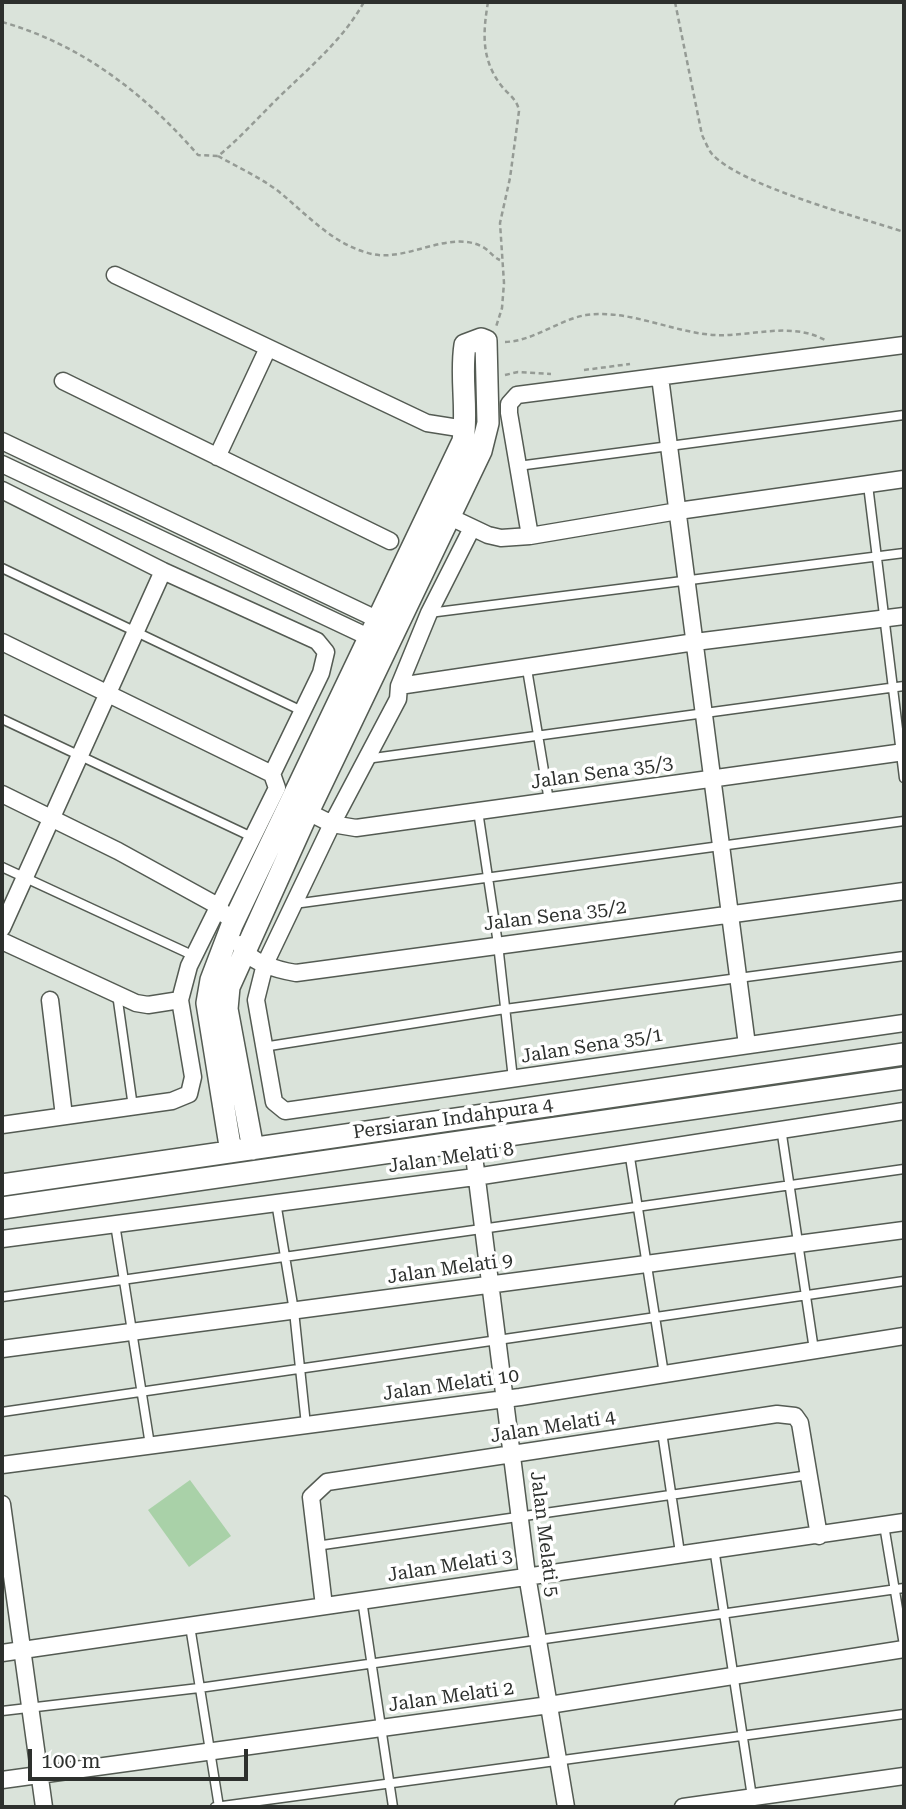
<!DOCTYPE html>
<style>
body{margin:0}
#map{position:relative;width:906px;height:1809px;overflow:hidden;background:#dae3da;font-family:"Roboto Serif",serif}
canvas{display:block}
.frame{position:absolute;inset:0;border:4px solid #2d302d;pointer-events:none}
.scale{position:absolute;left:28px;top:1749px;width:220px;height:32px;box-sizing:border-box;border:4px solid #2d302d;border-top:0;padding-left:9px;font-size:21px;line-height:24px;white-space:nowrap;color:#2d302d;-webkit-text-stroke:5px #fff;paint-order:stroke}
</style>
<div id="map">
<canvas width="906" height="1809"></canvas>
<div class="frame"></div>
<div class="scale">100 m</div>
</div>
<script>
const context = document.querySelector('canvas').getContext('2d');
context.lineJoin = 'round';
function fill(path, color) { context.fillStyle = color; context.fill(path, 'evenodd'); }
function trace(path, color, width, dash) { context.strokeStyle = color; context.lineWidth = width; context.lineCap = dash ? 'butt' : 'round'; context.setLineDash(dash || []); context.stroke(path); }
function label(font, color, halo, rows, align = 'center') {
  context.font = font + ' "Roboto Serif",serif'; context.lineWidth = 7; context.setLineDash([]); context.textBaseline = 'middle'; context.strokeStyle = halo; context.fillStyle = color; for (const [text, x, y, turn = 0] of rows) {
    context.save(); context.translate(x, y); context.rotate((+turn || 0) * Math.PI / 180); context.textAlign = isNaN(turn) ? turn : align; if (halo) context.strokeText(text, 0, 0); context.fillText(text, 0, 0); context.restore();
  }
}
fill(new Path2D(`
 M190 1480 231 1536 189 1567 148 1510Z`), '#a9d1a8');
const service = new Path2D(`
 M518 466 904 415
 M868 485 904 778
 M2 568 302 711
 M429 613 904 553
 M527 669 549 801
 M2 719 252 837
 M366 759 904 686
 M478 811 498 944 513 1079
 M2 867 192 955
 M294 904 904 821
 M117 994 133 1107
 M263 1047 505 1009 904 956
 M781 1128 814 1350
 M629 1151 664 1374
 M276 1202 294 1311 306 1425
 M115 1224 150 1445
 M2 1297 904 1169
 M2 1412 904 1281
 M662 1432 680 1553
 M884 1525 904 1645
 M316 1546 809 1475
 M714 1548 752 1797
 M362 1600 393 1807
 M190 1626 219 1807
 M2 1711 199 1688 904 1588
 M215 1807 904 1714`);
const minor = new Path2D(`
 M115 275 427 423 465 429
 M660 377 747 1045
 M63 381 390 541
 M2 441 385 623
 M217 457 268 348
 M2 464 379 642
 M2 490 163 571 317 641 326 652 321 673 272 774 277 788 189 966 180 1000 193 1077 189 1094 172 1101 2 1125
 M450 517 488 535 501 538 530 536 678 511 904 479
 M472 528 429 613 399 686 398 699 332 824 265 964 256 1000 274 1102 285 1111 904 1023
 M530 536 509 413V404L517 395 904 345
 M2 642 272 774
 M399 686 695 642 904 616
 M2 794 118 851 218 906 225 915
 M308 812 332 824 356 828 904 752
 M2 928 163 571
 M2 941 136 1003 148 1005 180 1000
 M240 944C247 962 278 970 296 973L904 891
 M50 1000 64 1116
 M472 1140 527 1575 566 1807
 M2 1239 475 1177 904 1111
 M2 1349 904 1230
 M2 1465 520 1397 904 1336
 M2 1504 44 1807
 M324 1606 311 1497 327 1482 777 1414 795 1416 800 1423 819 1536
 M2 1653 904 1522
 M2 1780 549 1705 904 1649
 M683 1807 904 1776`);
const tertiary = new Path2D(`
 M231 1152 207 1003 211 980 232 925 463 441C468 409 460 377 465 345L481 339 486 341 488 423 481 451 308 812 229 987 227 1009 253 1149
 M2 1185 904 1054
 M2 1208 904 1078`);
trace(service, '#545b53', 11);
trace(minor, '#545b53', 19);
trace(tertiary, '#545b53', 24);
trace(new Path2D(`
 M488 2C483 32 481 58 500 84 507 94 517 98 519 111L510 178 500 223 504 283 502 308 496 327
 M675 2 702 135C705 141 708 149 712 154 741 186 859 217 904 232
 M2 22C81 44 145 94 198 155L218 156C239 139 255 121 273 103 306 70 341 43 364 2
 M218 156C239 168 264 179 283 195 310 218 336 246 372 254 408 262 449 229 483 247 490 251 493 257 500 260
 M505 342C534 341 558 320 586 315 629 309 671 332 714 335 752 337 789 321 825 340
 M584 370 630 364
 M505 375 518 372 551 374`), '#959b95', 2.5, [5, 3.5]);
trace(service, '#fff', 8);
trace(minor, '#fff', 16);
trace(tertiary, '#fff', 21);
label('19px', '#2d302d', '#fff', [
 ["Jalan Sena 35/3",602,773,-8],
 ["Jalan Sena 35/2",555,916,-7],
 ["Jalan Sena 35/1",592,1046,-9],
 ["Persiaran Indahpura 4",453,1119,-8],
 ["Jalan Melati 8",451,1158,-8],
 ["Jalan Melati 9",450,1269,-8],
 ["Jalan Melati 10",451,1385,-8],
 ["Jalan Melati 4",553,1427,-9],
 ["Jalan Melati 5",544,1534,83],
 ["Jalan Melati 3",450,1566,-9],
 ["Jalan Melati 2",451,1697,-8]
]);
</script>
